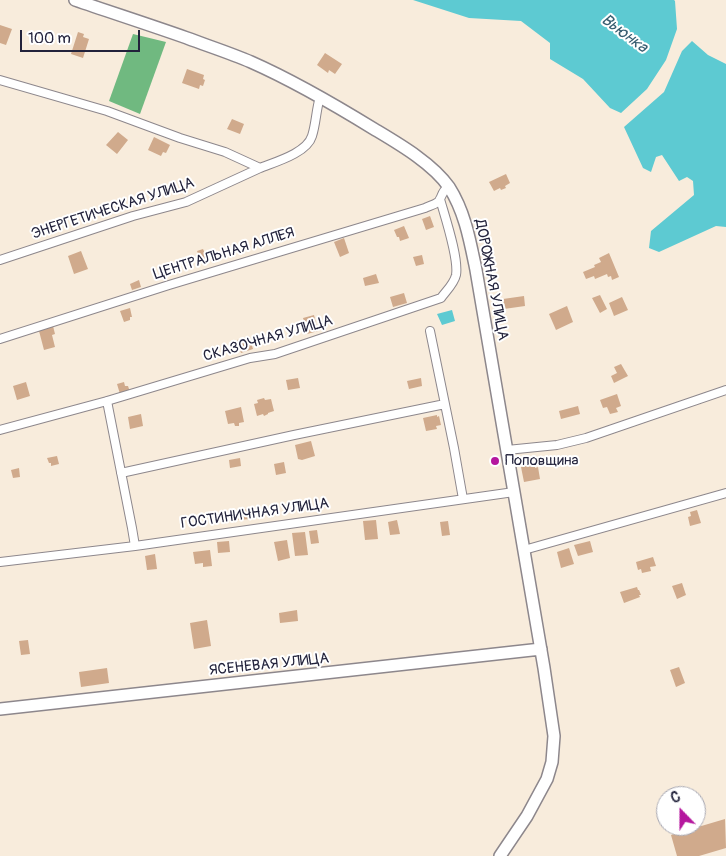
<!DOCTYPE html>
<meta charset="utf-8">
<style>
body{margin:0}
#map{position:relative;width:726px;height:856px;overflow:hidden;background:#f8ecdc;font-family:Pangolin,sans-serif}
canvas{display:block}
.north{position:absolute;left:656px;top:786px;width:50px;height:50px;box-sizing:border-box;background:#fff;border:1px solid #a7a7b1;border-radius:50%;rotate:338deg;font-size:14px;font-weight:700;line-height:20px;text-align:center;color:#22223b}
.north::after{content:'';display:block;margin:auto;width:18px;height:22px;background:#b5179e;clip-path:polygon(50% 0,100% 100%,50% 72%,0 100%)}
.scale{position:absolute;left:20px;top:30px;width:120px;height:22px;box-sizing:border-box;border:2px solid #22223b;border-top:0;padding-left:6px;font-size:15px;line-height:18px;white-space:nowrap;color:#22223b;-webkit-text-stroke:4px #fff;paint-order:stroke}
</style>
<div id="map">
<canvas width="726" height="856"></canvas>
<div class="north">С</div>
<div class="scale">100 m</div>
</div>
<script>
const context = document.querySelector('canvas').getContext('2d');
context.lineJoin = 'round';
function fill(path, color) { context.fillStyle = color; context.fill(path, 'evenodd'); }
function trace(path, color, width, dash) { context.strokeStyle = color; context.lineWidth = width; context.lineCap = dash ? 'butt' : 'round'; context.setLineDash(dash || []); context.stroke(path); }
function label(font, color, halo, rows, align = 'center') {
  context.font = font + ' Pangolin,sans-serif'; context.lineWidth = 4; context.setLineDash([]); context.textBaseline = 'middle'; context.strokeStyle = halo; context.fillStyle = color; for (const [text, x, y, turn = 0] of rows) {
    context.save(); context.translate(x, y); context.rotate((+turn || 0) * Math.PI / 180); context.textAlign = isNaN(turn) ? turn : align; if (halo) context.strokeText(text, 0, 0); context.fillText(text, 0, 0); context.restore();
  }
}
fill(new Path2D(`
 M133 34 166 42 140 114 109 101Z`), '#70b980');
fill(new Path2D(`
 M413 0H674L675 1 677 29 666 60 647 89 621 113 610 108 583 79 550 59V43L521 21 469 18Z
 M692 41 708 55 726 64V227L716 226 659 252 649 248 651 231 694 195 693 181 687 177 679 181 662 155 656 157 651 172 643 168 624 127 664 92 682 51Z
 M452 310 455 321 442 325 437 314Z`), '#5dcad2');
fill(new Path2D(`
 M0 25 12 29 6 45 0 43Z
 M78 32 84 34 83 37 89 39 83 58 71 54Z
 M325 53 342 64 335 74 329 70 328 73 317 65Z
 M187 69 204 75 203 79 205 80 203 86 200 85 199 89 182 83Z
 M232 119 244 124 240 134 227 129Z
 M118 132 128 140 117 154 106 145Z
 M154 137 170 145 166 153 163 152 161 156 148 150Z
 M506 174 510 183 505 186 506 188 501 190 500 188 494 191 489 182Z
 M430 216 434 227 426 230 422 219Z
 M404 226 409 238 400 241 399 237H397L394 230Z
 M344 238 349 253 340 257 334 242Z
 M203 249 208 260 202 262 197 251Z
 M81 251 88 269 74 274 68 256Z
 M609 253 619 277 612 280 611 276 608 277 607 274 595 279 594 276 586 279 583 272 595 267 594 265 601 262 599 258Z
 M422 255 424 264 416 266 413 257Z
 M376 274 379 283 365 286 363 278Z
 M139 280 141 287 132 290 130 284Z
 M404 293 407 303 393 307 390 297Z
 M600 295 607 309 600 313 592 298Z
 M524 296 525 306 504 309 503 299Z
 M622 297 628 310 614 316 609 303Z
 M567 306 573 322 556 330 549 314Z
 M130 308 132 317H130V320L124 322 120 311Z
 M314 315 318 331 307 334 303 318Z
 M53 326 55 334 52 335 55 347 44 350 39 331Z
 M249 336 253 349 241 353 237 340Z
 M621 364 628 376 614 383 611 376 617 373 614 367Z
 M298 378 300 388 288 390 286 380Z
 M421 378 422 386 409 389 407 381Z
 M26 382 30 396 17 400 13 386Z
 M124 382 125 386H128L130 392 120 394 117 384Z
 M617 394 621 406 616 408 618 412 610 414 607 407 603 408 600 400Z
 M264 398 265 400 271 399 274 411 268 413V414L264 416 263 414 257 416 254 404 258 403 257 400Z
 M578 406 580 414 561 419 559 411Z
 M241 407 244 422 239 423V426H235L234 423 228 424 225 411Z
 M141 414 143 426 130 429 128 417Z
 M437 415V417L439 416 441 425 436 426 437 429 426 431 423 418Z
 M311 441 315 456 302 460 298 459 295 445Z
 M57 456 59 464 51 466V463H49L47 458Z
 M240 458 241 466 230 468 229 460Z
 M284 462 286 473 276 475 274 464Z
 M535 464V468L538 467 540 479 524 482 521 467Z
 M19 468 20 477 13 478 11 470Z
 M250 509 251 519 237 520V510Z
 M697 510 701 523 690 526 688 517 691 516 690 512Z
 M376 520 378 539 365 540 363 521Z
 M397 520 400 534 390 535 388 522Z
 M448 521 450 535 442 536 440 522Z
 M317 530 319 543 311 544 309 531Z
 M305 532 308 555 295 556 292 533Z
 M287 540 290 558 278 561 274 542Z
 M229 541 230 552 218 553 217 542Z
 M590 541 593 552 578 556 574 545Z
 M569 548 574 564 561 568 557 552Z
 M210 550 212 566 203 567V563L195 564 193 552Z
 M155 554 157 569 147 570 145 556Z
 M653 557 656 566 650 567 651 571 642 573 641 569 638 570 636 562Z
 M682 583 686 595 677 599 672 586Z
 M637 587 638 590H639L641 595H639L640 597 624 603 620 592Z
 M297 610 298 621 280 623 279 613Z
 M207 620 211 646 194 649 190 623Z
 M28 640 30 654 21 655 19 641Z
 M679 667 685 683 676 687 670 670Z
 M107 668 109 683 81 687 79 672Z
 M725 819 726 848 699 856H677L671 835Z`), '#d0aa8c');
const street = new Path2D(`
 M0 80 107 111 180 138 225 152 260 168C275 162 307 153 312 136 316 124 316 110 320 97
 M0 260 133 216 186 202 260 168
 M430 331 454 448 463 499
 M0 339 169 285 425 208C429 206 434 205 438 202 443 197 440 193 448 187
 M107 401 132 528 135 546
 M0 430 107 401 250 358 275 354 441 298C446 291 454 284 456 275 459 258 445 217 440 199
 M507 450 557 445 586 438 726 390
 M121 473 294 435 445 404
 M524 550 726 493
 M0 562 135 546 514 492`);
const secondary = new Path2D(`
 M75 0C113 13 150 25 187 38 208 46 230 53 251 62 294 81 335 105 374 129 399 144 432 163 449 187 465 212 470 241 476 270L544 668 554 736 552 762 547 779 527 816 500 856
 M0 709 541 649`);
trace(street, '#8d878c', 10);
trace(secondary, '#8d878c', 14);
trace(street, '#fff', 8);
trace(secondary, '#fff', 11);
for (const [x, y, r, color] of [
 [495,461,5,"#b5179e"]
]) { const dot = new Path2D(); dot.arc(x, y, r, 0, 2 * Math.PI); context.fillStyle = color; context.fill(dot); trace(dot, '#fff', 2); }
label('15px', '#22223b', '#fff', [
 ["ЭНЕРГЕТИЧЕСКАЯ УЛИЦА",113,209,-18],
 ["ЦЕНТРАЛЬНАЯ АЛЛЕЯ",224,254,-17],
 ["ДОРОЖНАЯ УЛИЦА",491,280,79],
 ["СКАЗОЧНАЯ УЛИЦА",268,339,-16],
 ["ГОСТИНИЧНАЯ УЛИЦА",255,514,-8],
 ["ЯСЕНЕВАЯ УЛИЦА",269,665,-6]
]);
label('15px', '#22223b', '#fff', [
 ["Поповщина",505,461]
], 'left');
label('italic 16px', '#375d70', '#fff', [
 ["Вьюнка",624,34,37]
]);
</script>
